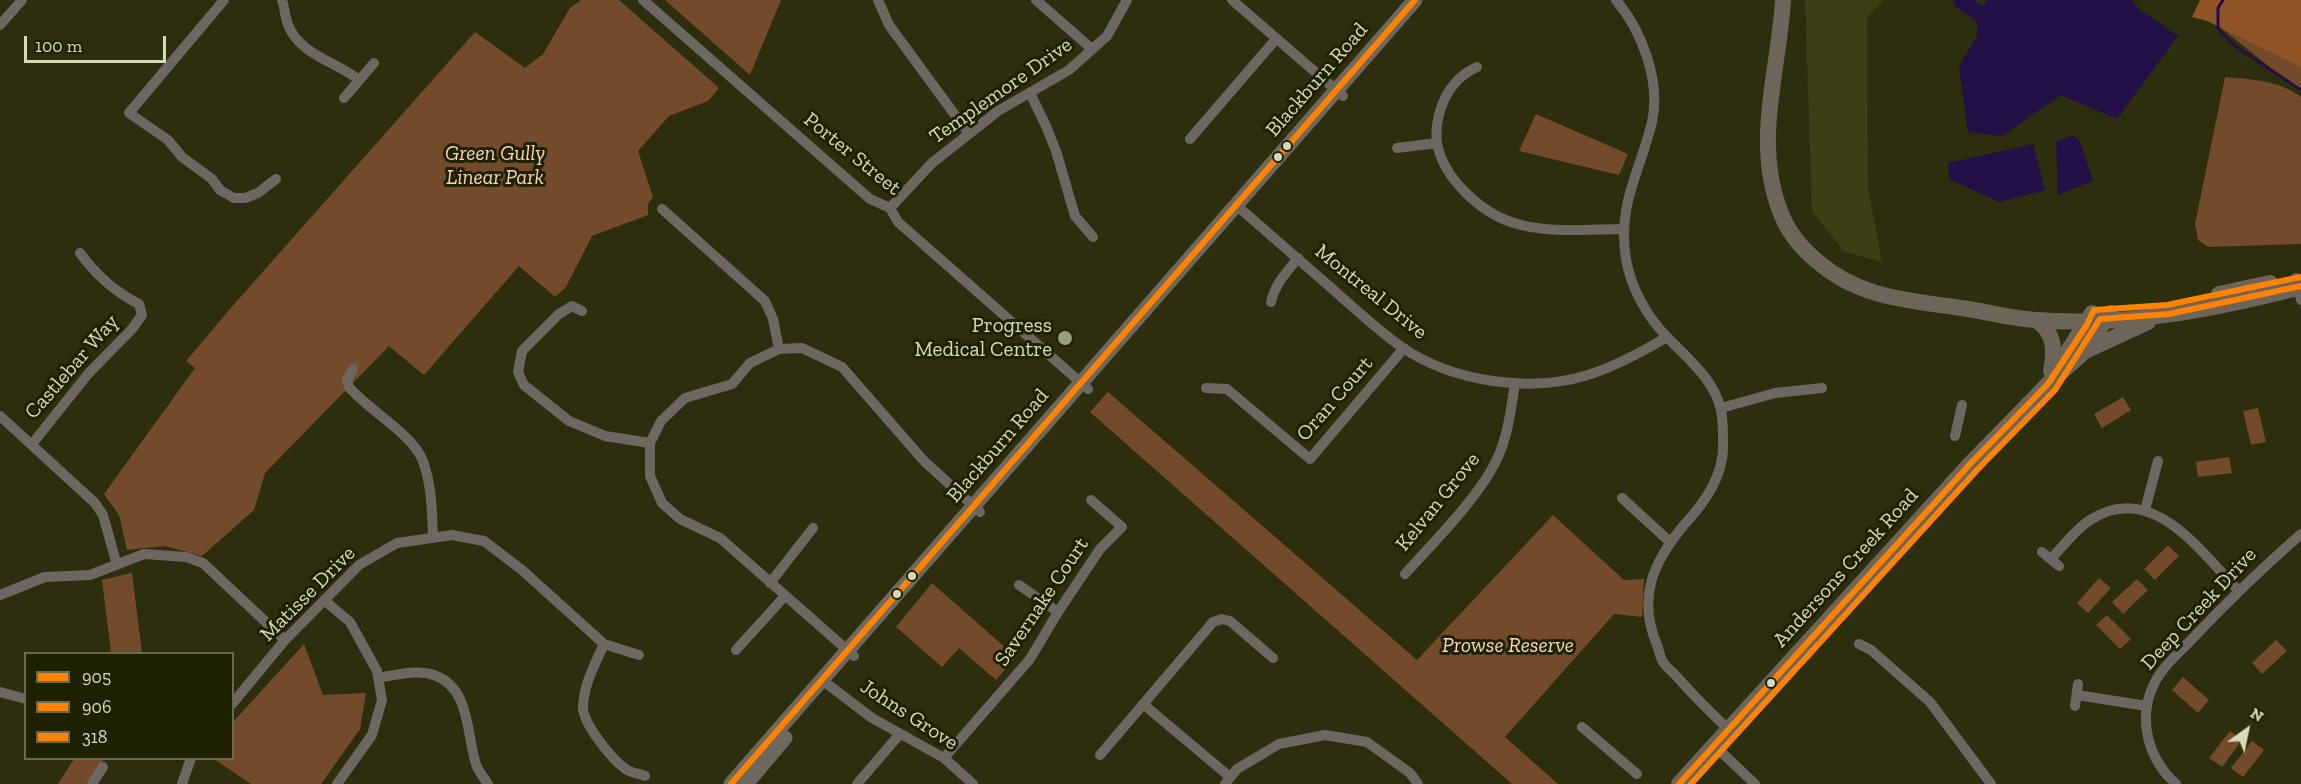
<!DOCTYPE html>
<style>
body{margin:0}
#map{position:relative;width:2301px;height:784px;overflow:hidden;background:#2c2e0d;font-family:"Zilla Slab",serif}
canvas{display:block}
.legend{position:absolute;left:24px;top:652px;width:210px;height:108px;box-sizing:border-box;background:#1f2103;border:2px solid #686b4b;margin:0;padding:8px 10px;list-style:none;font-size:18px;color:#d6dab6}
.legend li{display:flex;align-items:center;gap:12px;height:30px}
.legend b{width:30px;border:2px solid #686b4b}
.north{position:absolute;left:2217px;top:700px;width:60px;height:60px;-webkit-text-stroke:4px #1f2103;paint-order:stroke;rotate:33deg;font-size:16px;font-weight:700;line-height:24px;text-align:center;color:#d6dab6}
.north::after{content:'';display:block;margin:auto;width:21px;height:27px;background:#d6dab6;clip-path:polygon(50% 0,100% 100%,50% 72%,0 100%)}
.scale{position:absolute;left:24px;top:36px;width:142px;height:27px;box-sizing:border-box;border:3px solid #d6dab6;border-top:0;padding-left:8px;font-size:18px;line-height:21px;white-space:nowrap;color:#d6dab6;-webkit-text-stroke:4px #1f2103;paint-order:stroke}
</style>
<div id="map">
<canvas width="2301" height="784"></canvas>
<ul class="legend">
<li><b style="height:8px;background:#ff8200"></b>905</li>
<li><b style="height:8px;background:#ff8200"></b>906</li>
<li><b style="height:8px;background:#ff8200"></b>318</li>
</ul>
<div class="north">N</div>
<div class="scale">100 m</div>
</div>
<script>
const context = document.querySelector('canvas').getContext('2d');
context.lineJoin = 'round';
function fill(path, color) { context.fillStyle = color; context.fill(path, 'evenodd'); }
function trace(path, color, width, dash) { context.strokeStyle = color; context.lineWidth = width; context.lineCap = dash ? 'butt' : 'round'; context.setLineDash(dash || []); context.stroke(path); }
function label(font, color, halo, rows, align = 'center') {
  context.font = font + ' "Zilla Slab",serif'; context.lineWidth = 6; context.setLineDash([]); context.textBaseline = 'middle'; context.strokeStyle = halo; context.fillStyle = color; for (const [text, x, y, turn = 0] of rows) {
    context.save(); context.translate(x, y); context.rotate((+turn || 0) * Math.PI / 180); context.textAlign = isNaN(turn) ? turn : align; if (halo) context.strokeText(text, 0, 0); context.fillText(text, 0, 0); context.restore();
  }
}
fill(new Path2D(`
 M1805 0H1884L1867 17 1868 187 1882 262 1844 252 1812 211Z`), '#3c3e14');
fill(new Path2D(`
 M581 0H619L719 88 708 101 669 116 638 151 653 197 648 204V215L592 236 566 287 555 297 519 266 424 375 389 346 265 473 254 510 202 556 165 546 127 550 119 515 104 494 195 368 186 361 229 310 475 32 525 68 543 54 570 8Z
 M665 0H781L750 75Z
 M2301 0V92L2221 28 2223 9Z
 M2225 77C2249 79 2282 81 2301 97V244L2208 247 2198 240 2195 224Z
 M1536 114 1628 154 1619 175 1519 151Z
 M1108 392 1417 660 1553 515 1624 580 1644 579 1642 617 1614 614 1505 737 1558 784H1512L1090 412Z
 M2123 397 2131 410 2102 428 2094 414Z
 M2258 408 2266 442 2251 445 2243 411Z
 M2229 457 2232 473 2198 477 2196 462Z
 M2168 545 2179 556 2155 580 2144 569Z
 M132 573 142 653H111L102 580Z
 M2099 578 2111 588 2088 613 2077 603Z
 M2137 579 2148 590 2123 614 2112 602Z
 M932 583 1016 657 996 680 959 648 942 667 896 627Z
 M2107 615 2131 639 2120 649 2096 625Z
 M2276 640 2287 651 2262 674 2252 663Z
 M304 644 323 695 366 693 360 729 321 784H251L214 759 232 758 233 722Z
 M2183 677 2209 700 2198 713 2172 690Z
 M2230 731 2242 740 2222 767 2209 758Z
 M2252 741 2264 750 2243 777 2231 768Z
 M74 759H104L88 784H58Z`), '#744b2a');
fill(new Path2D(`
 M2200 0H2301V67L2207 21 2192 17Z`), '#8f5527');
fill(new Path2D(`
 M1953 0H1974L1982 6 1988 0H2132L2138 8 2178 36 2117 119 2061 95 2002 136 1968 132 1959 66 1977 36V22L1954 5Z
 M2073 135 2080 142 2093 181 2058 195 2056 142Z
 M2033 144 2045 190 1999 202 1949 179 1948 163Z`), '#240f46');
trace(new Path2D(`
 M2223 0 2218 8V29L2235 46 2301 90`), '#240f46', 3);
trace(new Path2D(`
 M224 0 129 113 168 140 182 157 212 179 220 190 234 198H245L258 193 276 179
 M282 0C285 9 285 19 289 27 301 55 337 62 359 80
 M643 0 870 199 890 208 898 222 1088 389
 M878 0 889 25 969 134
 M1036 0 1092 49
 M1232 0 1343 96
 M1616 0C1642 31 1661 81 1652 122 1640 172 1617 205 1626 259 1631 288 1647 317 1668 338 1688 359 1714 379 1721 410 1723 420 1723 431 1723 441 1725 475 1705 502 1684 525 1653 562 1637 598 1657 645 1659 650 1660 657 1663 662 1667 668 1674 673 1679 679 1695 697 1712 714 1729 730
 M0 25 22 0
 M1477 67C1462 74 1453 83 1445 98 1439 111 1435 128 1437 143 1443 178 1481 213 1514 223 1548 234 1588 229 1624 229
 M1030 93 1046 126 1056 151 1075 216 1093 237
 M344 98 374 63
 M1190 139 1276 39
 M1397 148 1437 143
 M1236 205C1267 232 1298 259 1329 286 1353 307 1377 330 1403 348 1454 382 1530 393 1588 375 1616 366 1642 352 1667 337
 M890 208 932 163 998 111 1069 70 1107 36 1127 0
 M662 209 765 301 773 319 779 349
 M2296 278 2301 300
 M1271 302C1275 284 1286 273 1298 258
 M582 311 572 306 559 314 522 351 518 372 524 385 569 421 605 436 650 443
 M353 369 347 380 349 387C367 409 412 434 422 459 432 484 432 511 433 538
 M1206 388 1227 389 1310 459 1404 348
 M1721 408 1775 393 1822 388
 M0 416 95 503 103 515 117 565
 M1955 436 1962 405
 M32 444 88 374 132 329 142 315 139 304C115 292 96 275 80 253
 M1622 498 1670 542
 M2145 510 2158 461
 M2042 552 2059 566
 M2051 559C2063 546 2075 530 2090 520 2152 480 2200 551 2238 590
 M1405 574C1433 543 1480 496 1497 459 1508 436 1511 409 1515 383
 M770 583 813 528
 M1019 585 1058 612
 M0 595 45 577 90 575 144 554 186 557 203 563 285 640
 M324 600 350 622 377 671 382 700 372 735 337 784
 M604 644C595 664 584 684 583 706 582 723 613 761 627 770 632 773 640 774 645 776
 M1859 644 1871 650 1930 702 1991 784
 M736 650 785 596
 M854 656 720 538 680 519 662 503 650 476V443L661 421 685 398 732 384 750 363 779 349 802 348 842 367 924 461 980 512
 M378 678C395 675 417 669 434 675 471 688 466 734 476 764 478 771 484 778 488 784
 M822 680 872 718 944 758 973 784
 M0 692 26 699
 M2077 695 2147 706
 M232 704 285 640 359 565 397 543 452 535 484 541 522 570 604 644 639 655
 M1143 704 1230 777
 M2075 706 2078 684
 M1582 727 1637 774
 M1715 746 1755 784
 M1100 755 1213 622 1222 619 1230 621 1273 658
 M944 758 1030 659 1058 612 1100 549 1122 527 1091 500
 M92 784 103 767
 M182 784 191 758
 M857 784 899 735
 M1225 784 1237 769 1279 744 1325 735 1367 742 1410 773 1418 784
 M2176 784C2148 759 2137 719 2154 684 2162 667 2179 653 2192 639 2227 602 2262 568 2301 534`), '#6e6661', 10);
trace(new Path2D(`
 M731 784 1415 0
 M746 784 785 738`), '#6f685e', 15);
trace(new Path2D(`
 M1783 0C1779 71 1753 141 1780 211 1787 230 1801 248 1817 261 1859 298 1907 300 1961 308 1986 311 2011 319 2037 320 2125 327 2216 309 2301 287
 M2219 294 2270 283
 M2036 320C2055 332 2055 351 2051 371
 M2085 351 2148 322
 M2056 370 2092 313
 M1679 784 1971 463 2048 384 2084 352 2110 313`), '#6d6559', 16);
trace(new Path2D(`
 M731 784 1415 0`), '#ff8200', 6);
trace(new Path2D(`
 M1679 784 1971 463 2048 384 2086 326 2094 310 2167 305 2301 277`), '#ff8200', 6);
trace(new Path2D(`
 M1691 784 1978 469 2055 390 2100 319 2169 314 2301 286`), '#ff8200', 6);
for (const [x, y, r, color] of [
 [1287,146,5,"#d6dab6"],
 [1278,157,5,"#d6dab6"],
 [1065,338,8,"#9a9e7b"],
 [912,576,5,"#d6dab6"],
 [897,594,5,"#d6dab6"],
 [1771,683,5,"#d6dab6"]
]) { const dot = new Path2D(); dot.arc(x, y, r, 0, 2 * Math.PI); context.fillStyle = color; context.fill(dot); trace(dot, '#1f2103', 2); }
label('21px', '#d6dab6', '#1f2103', [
 ["Blackburn Road",1317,80,-49],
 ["Templemore Drive",1001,91,-35],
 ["Porter Street",852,154,39],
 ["Montreal Drive",1371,292,39],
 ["Castlebar Way",72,367,-49],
 ["Oran Court",1335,399,-49],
 ["Blackburn Road",998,446,-49],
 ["Kelvan Grove",1438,502,-51],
 ["Andersons Creek Road",1846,568,-48],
 ["Matisse Drive",308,594,-45],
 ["Savernake Court",1042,602,-56],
 ["Deep Creek Drive",2199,609,-47],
 ["Johns Grove",909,715,33]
]);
label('italic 21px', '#fcd4bc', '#1f2103', [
 ["Green Gully",495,154],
 ["Linear Park",495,178],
 ["Prowse Reserve",1508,646]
]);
label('21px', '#d6dab6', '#1f2103', [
 ["Progress",1052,326],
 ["Medical Centre",1052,350]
], 'right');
</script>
